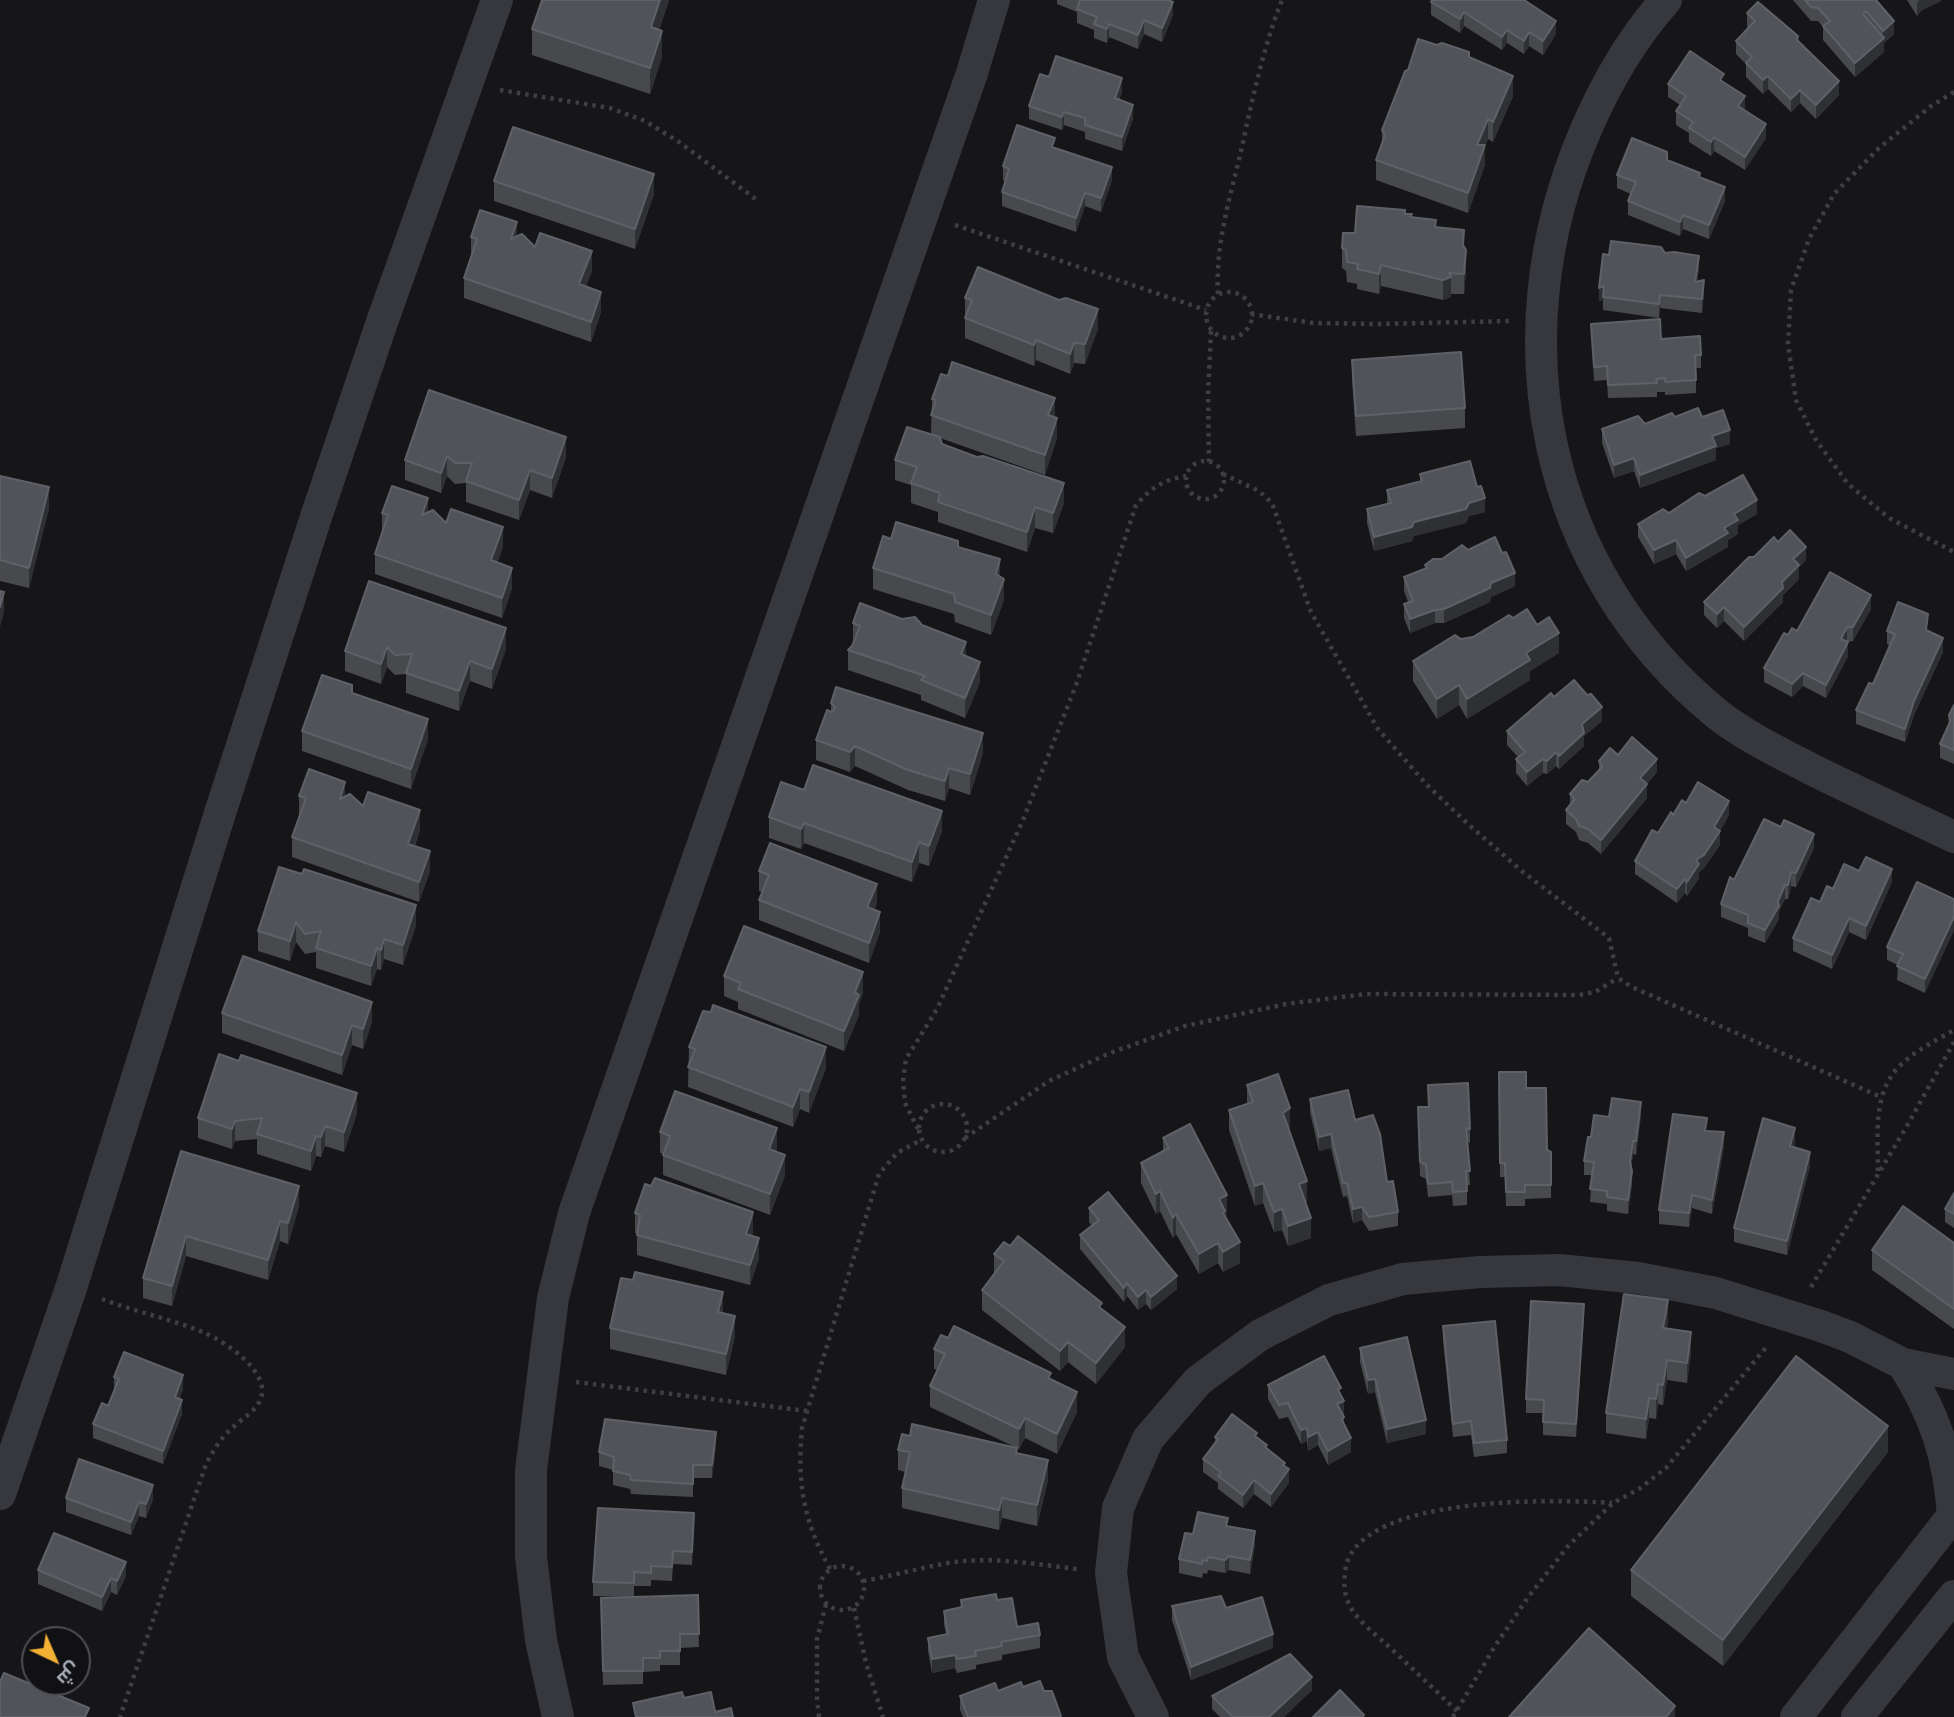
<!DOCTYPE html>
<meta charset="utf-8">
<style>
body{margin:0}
#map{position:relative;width:1954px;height:1717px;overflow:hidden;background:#161618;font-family:"Asap Condensed",Cairo,sans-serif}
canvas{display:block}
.north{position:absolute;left:21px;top:1626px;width:70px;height:70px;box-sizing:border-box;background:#111113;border:2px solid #4d4f55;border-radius:50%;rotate:136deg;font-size:19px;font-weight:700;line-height:28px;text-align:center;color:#a8adb8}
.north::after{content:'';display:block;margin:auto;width:24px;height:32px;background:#f2b134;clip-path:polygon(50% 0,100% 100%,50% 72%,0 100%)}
</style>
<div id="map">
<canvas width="1954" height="1717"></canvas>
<div class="north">ش</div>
</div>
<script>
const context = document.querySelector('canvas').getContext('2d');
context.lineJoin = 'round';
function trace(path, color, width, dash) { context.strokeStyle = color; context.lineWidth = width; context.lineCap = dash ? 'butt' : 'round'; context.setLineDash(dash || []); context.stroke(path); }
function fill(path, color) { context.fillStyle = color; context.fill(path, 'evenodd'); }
trace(new Path2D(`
 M500 90 610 108 645 121 679 142 757 200
 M1954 92 1931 106 1879 148 1834 194 1809 239 1791 290 1788 344 1796 400 1816 440 1848 484 1889 518 1954 552
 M955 225 1206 310
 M1206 315a23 23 0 1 1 46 0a23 23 0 1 1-46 0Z
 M1218 294C1215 245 1230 198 1241 151 1252 101 1263 48 1282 0
 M1251 314 1313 323 1377 324 1509 321
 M1186 480a19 19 0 1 1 38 0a19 19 0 1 1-38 0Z
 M1209 462 1208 395 1211 331
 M1223 474 1259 491 1272 503 1311 612 1378 729 1427 785 1468 824 1523 872 1609 938 1618 978 1632 987 1881 1097
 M919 1128a24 24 0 1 1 48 0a24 24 0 1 1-48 0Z
 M918 1129 905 1103 903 1081 906 1059 937 1009 1023 820 1076 685 1136 505C1151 488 1163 480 1186 476
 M965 1138 1049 1081 1110 1053 1185 1026 1286 1004 1366 994 1579 995 1595 992 1618 978
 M1878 1171C1878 1138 1873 1098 1895 1071 1910 1053 1935 1041 1954 1030
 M1811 1287 1908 1124 1954 1042
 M102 1299C135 1312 172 1319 205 1333 226 1342 270 1372 261 1398 256 1412 241 1419 231 1429 220 1439 213 1451 206 1464L120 1717
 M576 1382 807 1411
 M820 1588a22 22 0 1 1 44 0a22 22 0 1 1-44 0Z
 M830 1569C803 1520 797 1483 802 1428L879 1174 897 1153 921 1140
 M863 1581C892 1576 920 1568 948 1563 990 1556 1035 1564 1077 1569
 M854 1608 866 1663 883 1717
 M1457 1711C1434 1689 1411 1667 1387 1645 1374 1633 1355 1619 1348 1602 1343 1591 1344 1577 1346 1566 1363 1495 1554 1499 1612 1503
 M819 1717 817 1699V1639L826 1604
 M1453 1717 1495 1646 1529 1596 1569 1545 1613 1503 1639 1489 1666 1468 1768 1345`), '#3d3f44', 4.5, [3.5, 5]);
trace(new Path2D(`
 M1666 0C1632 38 1605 85 1585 132 1497 337 1541 570 1717 714 1745 736 1778 752 1809 768 1857 792 1906 814 1954 837
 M1903 1364C1935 1415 1949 1456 1953 1516
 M0 1494 71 1288 221 810 317 514 382 322 497 0
 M558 1717 541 1640 531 1557V1470L553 1298 574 1213 972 73 994 0
 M1153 1717 1123 1657 1111 1573 1118 1508 1148 1439 1198 1381 1260 1335 1329 1300 1403 1279 1480 1272 1559 1270 1638 1278 1716 1293 1821 1326 1850 1337 1903 1364 1954 1374
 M1796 1717 1954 1514
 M1857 1717 1954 1596`), '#37383d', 32);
fill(new Path2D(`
 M542 0H669L659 30 662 57 650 94 532 55V29Z
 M1057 0H1168L1173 15 1162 42 1144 34 1138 49 1109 37 1107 43 1094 38V30L1077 23V12L1057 4Z
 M1793 0H1876L1894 34 1884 43V52L1855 77 1823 40V27L1818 21H1811Z
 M1907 0H1941V1L1922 10 1917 16Z
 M1431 2 1556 34 1543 55 1529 46 1524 54 1507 43 1502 50 1464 26 1460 33 1431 15Z
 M1747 13 1798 41 1839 95 1816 119 1800 103 1791 112 1768 89 1763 94 1746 77V64L1736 54V41L1748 28 1747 27Z
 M1469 57 1513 96 1493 142 1488 139 1485 145V165L1468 213 1376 180V160L1382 143V130Z
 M1049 77 1122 92 1119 100 1133 118 1122 151 1085 139V132L1064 125 1062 130 1029 119V106Z
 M1724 83 1766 138 1745 170 1714 151 1711 156 1689 142V133L1676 125V111L1680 105 1668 97V84Z
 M1055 148 1112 180 1101 212 1085 206 1076 232 1002 206V192L1005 181 1003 180V166Z
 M1667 160 1700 177 1725 201 1709 239 1683 229 1680 236 1628 215V201L1631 194 1617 188V175Z
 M494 181 654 194 635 249 494 201Z
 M1405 214 1436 227 1464 247 1466 270 1464 294H1451V297L1443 300 1381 286 1379 294 1357 289V284L1347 282 1346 271 1342 268V248L1355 233Z
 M517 236 535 247 592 271 586 286 601 312 591 342 464 298V278L471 257V237Z
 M1665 253 1699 269 1697 282 1704 294 1702 313 1660 308 1659 318 1603 310V300L1599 301 1609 255Z
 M965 298 1098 329 1085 364 1074 363 1070 374 1036 360 1034 366 965 338Z
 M1591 324 1661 339 1701 355V368H1696V393L1665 395V392H1657V397L1608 398 1607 380 1594 381Z
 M1352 360 1465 408V428L1356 436 1352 380Z
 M429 390 566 457 552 498 530 490 519 520 466 502V483L455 484 447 476 441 493 405 480V460Z
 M932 399 1055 417 1057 438 1045 475 940 438 942 444 1064 503 1053 533 1035 528 1027 552 938 522V512L911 503V485L895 480V460L931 434Z
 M1675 417H1702L1730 444 1716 448V460L1640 488 1634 471 1614 478 1602 443V429L1645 424Z
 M1420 474 1477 487 1485 512 1469 516 1466 523 1414 536 1412 541 1374 551 1367 523V509L1387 504V490L1420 482Z
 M0 476 49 508 29 588 0 581Z
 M1705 496 1757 514 1738 525V534L1728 540V547L1686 571 1676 554 1654 564 1638 537V524L1669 513Z
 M382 513H428L446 523 503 547 497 563 512 588 502 618 375 574V554L382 533Z
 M891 539 958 547 1000 577 1004 600 991 635 955 622 954 614 873 589V568Z
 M1778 542 1806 560 1799 567V579L1783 595V602L1744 641 1724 621 1717 628 1704 615V602L1754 557Z
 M1425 565 1515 586 1491 597 1490 602 1444 623H1435L1410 633 1404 618V604L1408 602 1404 591V577L1425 569Z
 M369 581 506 649 492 689 470 681 459 711 406 693V674L395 675 387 667 381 684 345 671V651Z
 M1871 609 1853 641 1847 642 1848 656 1826 698 1803 686 1792 697 1764 682V668L1788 635 1797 631Z
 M1513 618 1537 625 1559 653 1530 671V680L1467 719 1459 705 1437 719 1413 681V661L1461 639 1473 637Z
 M902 619 922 625 966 656 980 682 965 718 921 700V695L848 670V650L853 643V623Z
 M1887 631H1928L1943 652 1914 715 1905 742 1856 724V710L1873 684 1890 646 1887 644Z
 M352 693 428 739 411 789 302 751V731Z
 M1554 697 1602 721 1584 736V746L1559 769 1556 766 1547 774 1543 773 1527 786 1516 773V759L1518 757 1507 745V731Z
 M831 703 983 753 970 795 949 788 945 801 908 790 855 766 850 772 816 760V740L831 712Z
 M1954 705V764L1940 758V744L1949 725V715Z
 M1618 755 1657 772 1647 784V798L1601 854 1588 843 1579 840 1576 832 1566 824V810L1570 805V794L1588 782 1599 770V761Z
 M804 790 942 831 929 866 919 863 912 882 804 843 801 849 769 838V817Z
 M299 796H345L363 806 420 830 415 846 430 871 419 902 292 857V837L299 816Z
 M1686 803 1729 815 1720 831V845L1704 868 1699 872V878L1687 896 1685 893 1677 903 1635 874V861Z
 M1781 827 1814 848 1796 887 1791 886 1788 899H1785L1779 911V919L1765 943 1748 936V928L1721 917V904L1734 880Z
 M279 867 416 925 403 965 384 959 381 970 377 969 371 986 316 968V952L305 954 296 942 290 961 258 951V931Z
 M759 871 877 904 874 909 880 932 869 963 759 920V900L762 892 759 891Z
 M1859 871 1892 882 1866 940 1849 932 1832 969 1793 951V938L1820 902 1833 889Z
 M1954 899 1925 993 1897 980 1898 965 1887 960V947Z
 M724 976 863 992 859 1004V1015L844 1051 738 1009V1002L724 996Z
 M222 1013 372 1022 363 1049 352 1045 342 1075 222 1033Z
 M689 1047 826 1068 809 1113 800 1109 793 1127 688 1087Z
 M1499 1072 1526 1088 1547 1150 1551 1152V1198L1525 1199V1206H1506L1505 1177H1500Z
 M1247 1085 1290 1128 1289 1129 1307 1202H1305L1311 1238 1288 1246 1282 1230 1274 1232 1263 1203 1255 1206 1229 1130V1110L1247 1104Z
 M1428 1085 1470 1129V1143L1467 1142 1470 1185H1467V1205L1453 1206 1452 1195 1428 1197 1426 1179 1420 1176 1418 1121 1428 1107Z
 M1310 1099 1355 1120 1387 1182 1398 1212V1226L1369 1231 1362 1220 1353 1223 1347 1196 1343 1197 1331 1148 1319 1151 1310 1112Z
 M357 1113 344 1152 325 1146 321 1157 316 1156 311 1171 257 1154V1139L235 1141 232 1149 198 1138V1118Z
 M1641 1115 1636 1155 1633 1154 1631 1167 1632 1185 1628 1214 1607 1211V1204L1590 1202 1592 1175H1584V1161L1591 1137 1609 1117Z
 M1707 1131 1724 1146 1712 1214 1692 1208 1689 1227 1659 1224V1210Z
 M660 1132 777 1148 776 1151 785 1175 770 1215 663 1175V1154L660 1153Z
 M1163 1138 1227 1215 1225 1216 1240 1263 1223 1272 1218 1263 1199 1274 1176 1234 1173 1238 1160 1211 1156 1214 1141 1183V1163L1163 1151Z
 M1795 1142 1794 1147 1810 1166 1787 1255 1734 1242V1228Z
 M181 1151 299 1206 288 1244 280 1241 268 1280 186 1256 172 1306 143 1298V1278Z
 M1954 1193V1228L1945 1222V1209Z
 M1089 1208 1177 1289 1151 1310 1146 1304 1138 1310 1127 1296 1124 1302 1080 1249V1235L1092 1226 1089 1222Z
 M635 1213 753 1232 752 1235 759 1258 750 1285 637 1255V1234L635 1233Z
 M1954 1243V1329L1872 1270V1250Z
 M994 1254 1102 1309 1125 1347 1096 1384 1068 1362 1060 1371 982 1310V1290L994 1273Z
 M723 1313 735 1336 726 1375 610 1349V1328Z
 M1584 1318 1576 1437 1543 1435V1413H1526V1399Z
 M1668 1320 1667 1328 1691 1352 1687 1383 1667 1380 1663 1405 1658 1404 1656 1419 1649 1418 1646 1439 1606 1433V1413Z
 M1443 1326 1507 1440V1453L1474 1457 1471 1435 1453 1437 1443 1340Z
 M1360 1348 1426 1434 1387 1443 1375 1392 1368 1394 1360 1362Z
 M934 1349 1051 1379 1077 1412 1057 1454 1025 1438 1019 1449 1017 1448V1453L1048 1480 1037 1526 1002 1518 999 1530 902 1508V1488L906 1472 898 1470V1450L910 1436 1015 1447 930 1407V1386L938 1370 934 1369Z
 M114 1377 183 1389 179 1399 182 1414 163 1464 93 1438V1424L108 1406 114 1391Z
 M1268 1385 1341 1396 1344 1425 1351 1452 1328 1465 1318 1445 1308 1451 1307 1441 1301 1444 1288 1417 1279 1419 1268 1399Z
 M1215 1437 1257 1438 1285 1467 1289 1483 1271 1507 1254 1494 1243 1508 1218 1489V1483L1203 1472V1459L1215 1444Z
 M716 1445 712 1478H693V1497L631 1494 630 1489 613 1485V1470L599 1466V1452Z
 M1888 1452 1723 1666 1631 1596V1570Z
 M66 1498 153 1499 146 1518 139 1516 131 1535 66 1512Z
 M694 1526 692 1565 673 1564 672 1581 651 1580V1586H634V1597L698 1595 699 1647 680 1648V1665H660V1671L643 1672V1684L603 1685 601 1598 633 1597 593 1596V1582Z
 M1228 1526 1255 1545 1250 1574 1229 1570 1225 1573 1208 1570 1207 1574 1203 1573 1202 1578 1179 1573V1559L1193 1534Z
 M38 1570 126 1576 117 1595 111 1592 102 1611 38 1584Z
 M961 1600H997L1017 1627 1040 1635V1648L1002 1655V1660L976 1665V1669L957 1673 955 1668 932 1673 928 1651V1638L946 1635 944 1624V1611L961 1608Z
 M1172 1606 1226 1608 1273 1648 1191 1680 1172 1620Z
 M1023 1687 1044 1691 1061 1717H963L960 1710V1696Z
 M1312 1690 1284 1717H1220L1212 1709V1696Z`), '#47494d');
fill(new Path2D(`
 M660 0H669L651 53V27Z
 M1919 0H1941V1L1922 10 1917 16V3Z
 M1173 2V15L1162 42V28Z
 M1464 12V26L1460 33V19Z
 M1144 20V34L1138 49V35Z
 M1556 21V34L1543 55V41Z
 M1894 21V34L1884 43V52L1855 77V63L1883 39V31Z
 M1109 24V37L1107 43V29Z
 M1507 30V43L1502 50V37Z
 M662 31V57L650 94V68Z
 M1529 32V46L1524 54V41Z
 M1513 76V96L1493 142V122Z
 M1768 76V89L1763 94V80Z
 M1122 78V92L1115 112V98Z
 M1839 81V95L1816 119V105Z
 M1800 90V103L1791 112V99Z
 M1745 96V110L1738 106Z
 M1133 105V118L1122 151V137Z
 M1064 112V125L1062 130V117Z
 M1488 119V139L1477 165V145Z
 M1766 124V138L1745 170V157Z
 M1714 137V151L1711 156V142Z
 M1485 145V165L1468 213V193Z
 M1112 167V180L1101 212V198Z
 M654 174V194L635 249V229Z
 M1725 187V201L1709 239V225Z
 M1085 193V206L1076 232V218Z
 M1683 215V229L1680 236V222Z
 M517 222V242L511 239Z
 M1466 250V270L1464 294V274Z
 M592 251V271L579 304V284Z
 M1699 256V269L1695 296V282Z
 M1381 265V286L1379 294V274Z
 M1451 277V297L1443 300V280Z
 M1704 280V294L1702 313V299Z
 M1604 286 1603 300 1599 301V288Z
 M601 292V312L591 342V322Z
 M1660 295V308L1659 318V304Z
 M1098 309V329L1085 364V344Z
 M1036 340V360L1034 366V345Z
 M1074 343V363L1070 374V354Z
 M1055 398V418L1048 415Z
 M1057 418V438L1045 475V455Z
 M1730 430V444L1716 448V460L1640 488V475L1712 436Z
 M566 437V457L552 498V478Z
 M447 456V476L441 493V473Z
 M1634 458V471L1614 478V465Z
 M530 470V490L519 520V500Z
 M1064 483V503L1053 533V513Z
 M49 487V508L29 588V568Z
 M428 498V519L422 515Z
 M1485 498V512L1469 516 1466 523 1414 536 1412 541 1374 551V537L1469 503Z
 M1757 500V514L1738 525V534L1728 540V547L1686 571V558L1724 528 1734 514Z
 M1035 507V528L1027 552V532Z
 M503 527V547L491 580V560Z
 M1676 540V554L1654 564V550Z
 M1806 547V560L1799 567V579L1783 595V602L1744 641V627L1782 582 1793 559Z
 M1000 559V579L996 574Z
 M512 568V588L502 618V598Z
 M1515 573V586L1491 597 1490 602 1444 623V609L1491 583Z
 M1004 579V600L991 635V615Z
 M4 592V612L0 627V607Z
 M1871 595V609L1853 641V627Z
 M1724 607V621L1717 628V614Z
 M1435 610V623L1410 633V619Z
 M1847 627V641L1841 653V639Z
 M506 628V649L492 689V669Z
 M1559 633V653L1530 671V680L1467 719V699L1526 653Z
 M1943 638V652L1914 715 1905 742V729L1914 701Z
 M966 642V663L961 654Z
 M1848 642V656L1826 698V685Z
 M387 647V667L381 684V664Z
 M470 661V681L459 711V691Z
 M980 662V682L965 718V698Z
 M1803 673V686L1792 697V684Z
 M1459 685V705L1437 719V699Z
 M1602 707V721L1584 736V746L1559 769V756L1582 724Z
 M428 719V739L411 789V769Z
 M983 733V753L970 795V774Z
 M855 746V766L850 772V752Z
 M1556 752V766L1547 774V761Z
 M1543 759V773L1527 786V772Z
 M1657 759V772L1640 792V778Z
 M949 768V788L945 801V781Z
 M345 782V802L340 799Z
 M1647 784V798L1601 854V840Z
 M1729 801V815L1717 836 1720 831V845L1704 868 1699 872V878L1687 896V882L1696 860Z
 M420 810V830L408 864V844Z
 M942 811V831L929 866V846Z
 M804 823V843L801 849V829Z
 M1814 834V848L1796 887V873Z
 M919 842V863L912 882V862Z
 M430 851V871L419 902V882Z
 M1892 869V882L1866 940V926Z
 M1791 872V886L1788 899V885Z
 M1685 879V893L1677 903V889Z
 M877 884V904L867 927V907Z
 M1785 885V899L1779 911V919L1765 943V930Z
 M416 905V925L403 965V945Z
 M880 912V932L869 963V943Z
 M1954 917V931L1925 993V979Z
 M1849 918V932L1832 969V955Z
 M296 922V942L290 961V941Z
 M384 939V959L381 970V950Z
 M377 948V969L371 986V966Z
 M863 972V992L859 1004V1015L844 1051V1031L855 992Z
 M372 1002V1022L363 1049V1029Z
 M352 1025V1045L342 1075V1055Z
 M826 1047V1068L809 1113V1092Z
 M800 1089V1109L793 1127V1107Z
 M357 1093V1113L344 1152V1132Z
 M1641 1102V1115L1636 1155V1141Z
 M1290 1108V1128L1283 1133V1113Z
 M235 1121V1141L232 1149V1129Z
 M325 1126V1146L321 1157V1137Z
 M777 1128V1148L769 1169V1149Z
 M1795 1128V1142L1790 1160V1146Z
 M1724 1132V1146L1712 1214V1200Z
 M1331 1134V1148L1319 1151V1137Z
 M316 1136V1156L311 1171V1151Z
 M1633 1141V1154L1630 1175V1162Z
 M1810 1152V1166L1787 1255V1241Z
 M785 1155V1175L770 1215V1194Z
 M1632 1171V1185L1628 1214V1200Z
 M1307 1181V1202L1299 1204V1184Z
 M1263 1183V1203L1255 1206V1186Z
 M299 1186V1206L288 1244V1223Z
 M1160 1191V1211L1156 1214V1194Z
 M1227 1195V1215L1225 1216V1231L1219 1199Z
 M1692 1195V1208L1689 1227V1213Z
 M1362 1207V1220L1353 1223V1209Z
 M1282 1209V1230L1274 1232V1212Z
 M753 1212V1232L746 1254V1234Z
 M1176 1214V1234L1173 1238V1218Z
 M1311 1218V1238L1288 1246V1226Z
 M280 1221V1241L268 1280V1260Z
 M186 1236V1256L172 1306V1286Z
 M759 1238V1258L750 1285V1265Z
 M1240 1242V1263L1223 1272V1252Z
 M1218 1243V1263L1199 1274V1254Z
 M1177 1276V1289L1151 1310V1297Z
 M1127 1283V1296L1124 1302V1288Z
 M1146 1290V1304L1138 1310V1297Z
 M723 1292V1312L718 1333V1312Z
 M1668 1300V1320L1663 1348V1328Z
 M1584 1304V1318L1576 1437V1424Z
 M735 1316V1336L726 1375V1354Z
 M1125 1327V1347L1096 1384V1363Z
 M1691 1332V1352L1687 1383V1363Z
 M1068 1342V1362L1060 1371V1351Z
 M1667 1360V1380L1663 1405V1385Z
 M183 1375V1389L175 1411V1397Z
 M1375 1379V1392L1368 1394V1380Z
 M1658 1384V1404L1656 1419V1399Z
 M1077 1392V1412L1057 1454V1434Z
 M1649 1398V1418L1646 1439V1419Z
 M182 1400V1414L163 1464V1451Z
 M1344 1401V1415L1337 1404Z
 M1025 1418V1438L1019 1449V1429Z
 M1426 1420V1434L1387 1443V1429Z
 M1888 1426V1452L1723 1666V1640Z
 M1307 1428V1441L1301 1444V1430Z
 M716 1432V1445L712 1478V1465Z
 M1318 1432V1445L1308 1451V1437Z
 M1351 1438V1452L1328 1465V1451Z
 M1048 1460V1480L1037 1526V1505Z
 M1285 1463V1475L1289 1469V1483L1271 1507V1494Z
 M1254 1480V1494L1243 1508V1495Z
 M153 1485V1499L146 1518V1504Z
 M1002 1498V1518L999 1530V1510Z
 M139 1502V1516L131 1535V1522Z
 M1255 1531V1545L1250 1574V1560Z
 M1229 1556V1570L1225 1573V1560Z
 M126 1562V1576L117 1595V1581Z
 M111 1578V1592L102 1611V1597Z
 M1273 1634V1648L1191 1680V1667Z
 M955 1655V1668L932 1673V1659Z
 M1312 1677V1690L1284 1717H1269Z
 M1675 1706V1717H1666Z`), '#2f3033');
const building = new Path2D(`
 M542 0H660L651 27 662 31 650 68 532 29Z
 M1080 0H1168L1173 2 1162 28 1144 20 1138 35 1109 24 1107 29 1094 24 1097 17 1077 9Z
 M1432 0H1524L1556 21 1543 41 1529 32 1524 41 1507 30 1502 37 1464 12 1460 19 1431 2Z
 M1805 0H1876L1894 21 1883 31 1866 11 1863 14 1884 38 1855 63 1823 26 1830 21 1818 8 1811 7Z
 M1758 2 1798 36 1797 40 1839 81 1816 105 1800 90 1791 99 1768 76 1763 80 1746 63 1752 57 1736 41 1755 21 1747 13Z
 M1418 39 1437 45 1442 43 1469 52V57L1513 76 1493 122 1488 119 1477 145H1485L1468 193 1376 160 1385 135 1382 130 1405 71 1408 70Z
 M1690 51 1724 74 1720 80 1745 96 1738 106 1766 124 1745 157 1714 137 1711 142 1689 128 1693 122 1676 111 1686 96 1668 84Z
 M1056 56 1122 78 1115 98 1133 105 1122 137 1085 125V118L1064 112 1062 117 1029 106 1040 74 1049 77Z
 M1017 125 1055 138 1052 147 1112 167 1101 198 1085 193 1076 218 1002 192 1009 169 1003 166Z
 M513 127 654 174 635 229 494 181Z
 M1632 138 1667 152V160L1700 173 1699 177 1725 187 1709 225 1683 215 1680 222 1628 201 1636 182 1617 175Z
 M1357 206 1405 210V214H1412L1410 217 1436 220 1435 227 1464 230 1463 245 1466 250 1464 274 1449 273 1451 277 1443 280 1381 265 1379 274 1357 269 1358 264 1347 262 1346 251 1342 248 1343 233H1355Z
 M480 210 517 222 511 239 522 234 535 247 540 233 592 251 579 284 601 292 591 322 464 278 477 239 471 237Z
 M1611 241 1661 247 1665 253 1674 252 1699 256 1695 282 1704 280 1702 299 1660 295 1659 304 1603 297 1604 286 1599 288 1603 254 1609 255Z
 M978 267 1059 300 1066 298 1098 309 1085 344 1074 343 1070 354 1036 340 1034 345 965 318 972 300 965 298Z
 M1660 319 1661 339 1700 336 1701 355H1695L1696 380 1665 382V378L1656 379 1657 383 1608 385 1607 366 1594 367 1591 324Z
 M1461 352 1465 408 1356 416 1352 360Z
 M952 362 1055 398 1048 415 1057 418 1045 455 931 415 936 400 932 399 941 374 948 376Z
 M429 390 566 437 552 478 530 470 519 500 466 481 472 463H455L447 456 441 473 405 460Z
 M1698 408 1702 417 1723 410 1730 430 1712 436 1716 446 1640 475 1634 458 1614 465 1602 429 1638 416 1645 424 1672 413 1675 417Z
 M907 427 940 437 942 444 977 457 983 456 1064 483 1053 513 1035 507 1027 532 938 502 940 493 911 483 917 467 895 460Z
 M1470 461 1477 487 1481 486 1485 498 1469 503 1466 509 1414 522 1412 527 1374 537 1367 509 1391 503 1387 490 1422 481 1420 474Z
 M1743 475 1757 500 1734 514 1738 520 1724 528 1728 533 1686 558 1676 540 1654 550 1638 524 1663 509 1669 513 1699 493 1705 496Z
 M0 476 49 487 29 568 0 560Z
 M392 486 428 498 422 515 433 510 446 523 451 509 503 527 491 560 512 568 502 598 375 554 388 515 382 513Z
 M896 522 958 541V547L1000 559 996 574 1004 579 991 615 955 602 954 594 873 568 883 536 891 539Z
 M1790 530 1806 547 1793 559 1799 565 1782 582 1783 588 1744 627 1724 607 1717 614 1704 602 1749 557H1754L1774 537 1778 542Z
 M1495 537 1502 553 1506 552 1515 573 1491 583 1490 588 1444 609 1435 610 1410 619 1404 604 1413 601 1404 577 1427 568 1425 565 1433 559H1442L1462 545 1468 550Z
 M1830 572 1871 595 1853 627H1847L1841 639 1848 642 1826 685 1803 673 1792 684 1764 668 1784 633 1788 635 1792 628 1797 631Z
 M369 581 506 628 492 669 470 661 459 691 406 673 412 654 395 655 387 647 381 664 345 651Z
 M0 591 4 592 0 607Z
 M1898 602 1928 614 1926 630 1943 638 1914 701 1905 729 1856 710 1869 683 1873 684 1895 634 1887 631Z
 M860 603 902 619 915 617 922 625 966 642 961 654 980 662 965 698 921 680 925 676 848 650 852 646 860 626 853 623Z
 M1527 609 1537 625 1549 617 1559 633 1526 653 1530 660 1467 699 1459 685 1437 699 1413 661 1455 635 1461 639 1473 637 1509 615 1513 618Z
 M322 675 352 685V693L428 719 411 769 302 731Z
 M1574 680 1587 695 1591 694 1602 707 1582 724 1584 733 1559 756 1556 752 1547 761 1543 759 1527 772 1516 759 1525 752 1507 731 1551 693 1554 697Z
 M836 687 983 733 970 774 949 768 945 781 908 770 855 746 850 752 816 740 827 710 832 712 835 707 831 703Z
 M1954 705V750L1940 744 1950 722 1949 715Z
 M1632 737 1657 759 1640 778 1647 784 1601 840 1588 829 1579 826 1576 819 1566 810 1575 799 1570 794 1582 780 1588 782 1602 767 1599 761 1610 748 1618 755Z
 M813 765 942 811 929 846 919 842 912 862 804 823 801 829 769 817 781 782 804 790Z
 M309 769 345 782 340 799 350 794 363 806 368 792 420 810 408 844 430 851 419 882 292 837 306 798 299 796Z
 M1698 782 1729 801 1714 827 1720 831 1704 855 1696 860 1699 864 1687 882 1685 879 1677 889 1635 861 1652 830 1658 833 1671 812 1673 815 1682 800 1686 803Z
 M1764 819 1781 827 1784 820 1814 834 1796 873 1791 872 1788 885H1785L1778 901 1779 906 1765 930 1748 923V915L1721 904 1730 877 1734 880Z
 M770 843 877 884 867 907 880 912 869 943 759 900 769 875 759 871Z
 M1866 857 1892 869 1866 926 1849 918 1832 955 1793 938 1811 898 1820 902 1827 886 1833 889 1844 864 1859 871Z
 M279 867 302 874 304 869 416 905 403 945 384 939 381 950 377 948 371 966 316 948 321 931 305 934 296 922 290 941 258 931Z
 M1917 882 1954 899V917L1925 979 1897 966 1903 954 1887 947Z
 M744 926 863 972 855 992 859 995 844 1031 738 989 741 983 724 976Z
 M243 956 372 1002 363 1029 352 1025 342 1055 222 1013Z
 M713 1005 826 1047 809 1092 800 1089 793 1107 688 1067 695 1049 689 1047 703 1011 711 1012Z
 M219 1054 239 1061 241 1055 357 1093 344 1132 325 1126 321 1137 316 1136 311 1151 257 1134 262 1118 235 1121 232 1129 198 1118Z
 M1499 1072H1526V1088H1546L1547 1150 1551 1152V1185H1525V1192H1506L1505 1163H1500Z
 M1278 1074 1290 1108 1283 1113 1307 1181 1299 1184 1311 1218 1288 1226 1282 1209 1274 1212 1263 1183 1255 1186 1229 1110 1253 1102 1247 1085Z
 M1468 1083 1470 1129 1466 1128 1470 1171H1466L1467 1191 1453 1192 1452 1182 1428 1184 1426 1165 1420 1162 1418 1107H1429L1428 1085Z
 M1348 1090 1355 1120 1373 1115 1380 1134 1387 1182 1393 1181 1398 1212 1369 1217 1362 1207 1353 1209 1347 1183H1343L1331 1134 1319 1137 1310 1099Z
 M675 1091 777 1128 769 1149 785 1155 770 1194 663 1155 670 1136 660 1132Z
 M1612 1098 1641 1102 1636 1141H1633L1630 1162 1632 1171 1628 1200 1607 1197V1191L1590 1189 1594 1162 1584 1161 1588 1137H1591L1594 1115 1609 1117Z
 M1673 1114 1707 1118 1705 1131 1724 1132 1712 1200 1692 1195 1689 1213 1659 1210Z
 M1763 1118 1795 1128 1790 1146 1810 1152 1787 1241 1734 1228Z
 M1190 1124 1227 1195 1219 1199 1225 1211 1223 1213 1240 1242 1223 1252 1218 1243 1199 1254 1176 1214 1173 1218 1160 1191 1156 1194 1141 1163 1169 1148 1163 1138Z
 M181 1151 299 1186 288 1223 280 1221 268 1260 186 1236 172 1286 143 1278Z
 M655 1178 753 1212 746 1234 759 1238 750 1265 637 1235 640 1215 635 1213 645 1184 651 1186Z
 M1108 1192 1177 1276 1151 1297 1146 1290 1138 1297 1127 1283 1124 1288 1080 1235 1099 1220 1089 1208Z
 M1954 1193V1214L1945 1209Z
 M1903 1206 1954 1243V1309L1872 1250Z
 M1018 1236 1102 1303 1099 1307 1125 1327 1096 1363 1068 1342 1060 1351 982 1290 1004 1261 994 1254 1004 1242 1010 1246Z
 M635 1272 723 1292 718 1312 735 1316 726 1354 610 1328 621 1278 633 1280Z
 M1624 1294 1668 1300 1663 1328 1691 1332 1687 1363 1667 1360 1663 1385 1658 1384 1656 1399 1649 1398 1646 1419 1606 1413Z
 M1531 1301 1584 1304 1576 1424 1543 1422 1544 1400 1526 1399Z
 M1495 1321 1507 1440 1474 1443 1471 1421 1453 1424 1443 1326Z
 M954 1326 1051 1373 1048 1378 1077 1392 1057 1434 1025 1418 1019 1429 930 1386 945 1354 934 1349 941 1335 948 1338Z
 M1407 1337 1426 1420 1387 1429 1375 1379 1368 1380 1360 1348Z
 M124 1352 183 1375 175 1397 182 1400 163 1451 93 1424 102 1403 108 1406 119 1379 114 1377Z
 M1324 1356 1341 1388 1338 1390 1344 1401 1337 1404 1344 1417 1342 1420 1351 1438 1328 1451 1318 1432 1308 1437 1307 1428 1301 1430 1288 1403 1279 1405 1268 1385Z
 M1796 1356 1888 1426 1723 1640 1631 1570Z
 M1232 1414 1257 1433 1255 1436 1267 1445 1265 1447 1285 1463 1283 1465 1289 1469 1271 1494 1254 1480 1243 1495 1218 1476 1221 1472 1203 1459 1218 1439 1215 1437Z
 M605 1419 716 1432 712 1465H693V1484L631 1480 630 1475 613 1471 614 1457 599 1452Z
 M912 1424 1017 1448 1016 1453 1048 1460 1037 1505 1002 1498 999 1510 902 1488 910 1452 898 1450 902 1434 910 1436Z
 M79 1459 153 1485 146 1504 139 1502 131 1522 66 1498Z
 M598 1508 694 1513 692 1552 673 1551 672 1567 651 1566V1573L634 1572V1583L593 1582Z
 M1198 1512 1228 1518 1226 1526 1255 1531 1250 1560 1229 1556 1225 1560 1208 1557 1207 1561 1203 1560 1202 1564 1179 1559 1185 1533 1193 1534Z
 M54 1533 126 1562 117 1581 111 1578 102 1597 38 1570Z
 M996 1594 997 1600 1012 1598 1017 1627 1038 1623 1040 1635 1001 1642 1002 1646 975 1651 976 1656 957 1659 955 1655 932 1659 928 1638 948 1634 944 1611 962 1607 961 1600Z
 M698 1595 699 1634H680V1651H660V1658H643V1671H603L601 1598Z
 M1221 1596 1226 1608 1262 1597 1273 1634 1191 1667 1172 1606Z
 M1589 1628 1675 1706 1666 1717H1509Z
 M1290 1654 1312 1677 1269 1717H1233L1212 1696Z
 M4 1673 89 1708 85 1717H0V1682Z
 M1040 1681 1044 1691H1052L1061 1716 1058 1717H968L960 1696 995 1683 998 1691 1021 1682 1023 1687Z
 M1340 1690 1364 1715 1362 1717H1313Z
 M682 1692 684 1698 711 1692 715 1712 731 1708 733 1717H636L633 1703Z`);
fill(building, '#525359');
trace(building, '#5f6168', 2);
</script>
